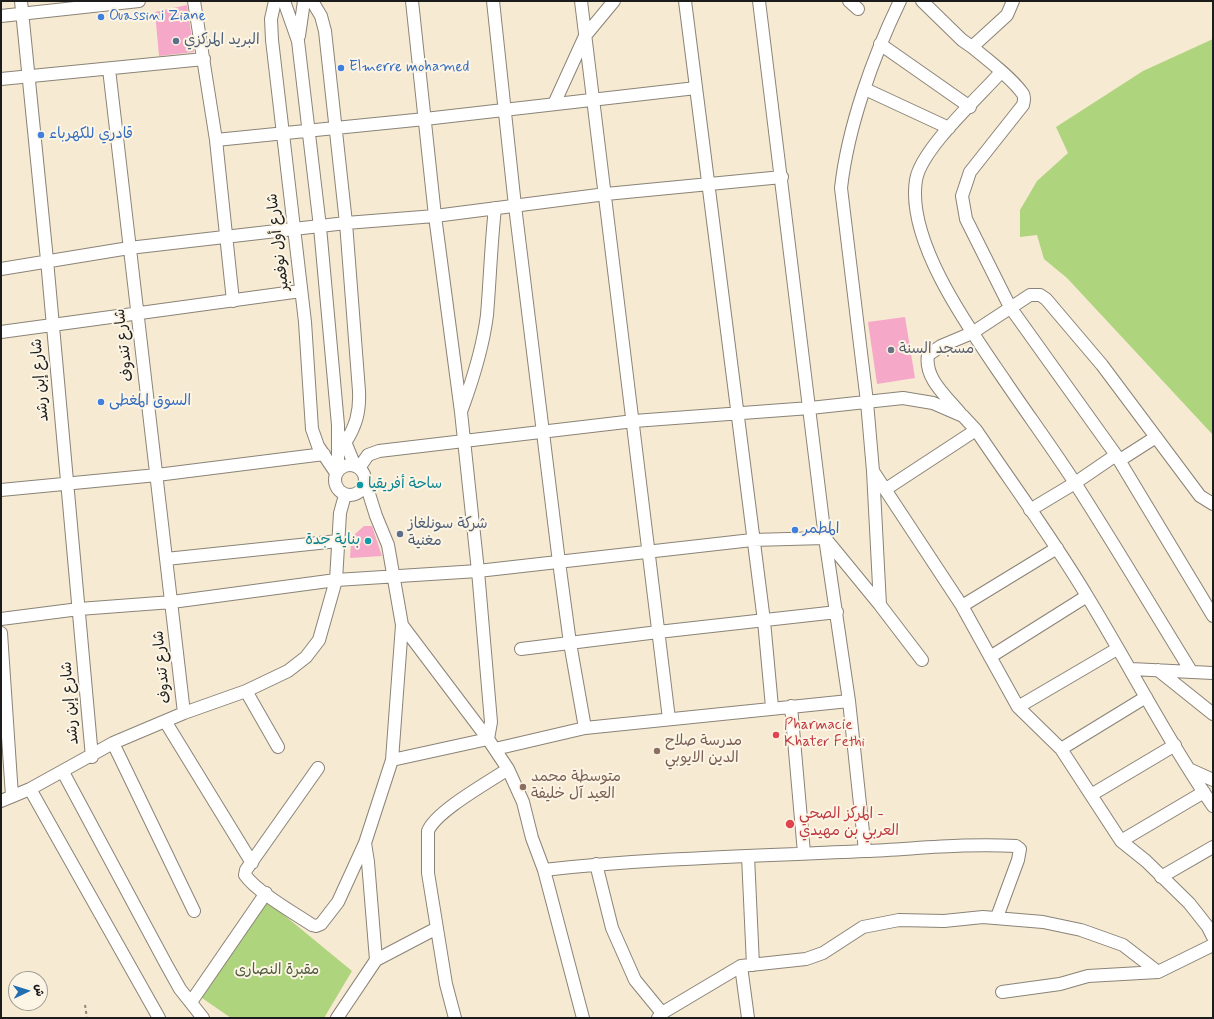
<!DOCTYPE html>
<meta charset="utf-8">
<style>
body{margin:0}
#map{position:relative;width:1214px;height:1019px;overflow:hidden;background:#f7ead2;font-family:Mynerve,"Playpen Sans Arabic",sans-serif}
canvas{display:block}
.frame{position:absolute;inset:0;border:2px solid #1c1c1c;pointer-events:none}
.north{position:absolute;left:8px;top:971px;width:40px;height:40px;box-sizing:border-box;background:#fcf5e5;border:1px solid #a29e95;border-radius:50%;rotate:86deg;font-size:11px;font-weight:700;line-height:16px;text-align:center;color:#1c1c1c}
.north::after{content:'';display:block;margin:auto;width:14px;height:18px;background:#1f6fb2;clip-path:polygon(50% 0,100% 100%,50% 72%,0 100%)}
</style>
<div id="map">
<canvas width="1214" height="1019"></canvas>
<div class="frame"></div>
<div class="north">ش</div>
</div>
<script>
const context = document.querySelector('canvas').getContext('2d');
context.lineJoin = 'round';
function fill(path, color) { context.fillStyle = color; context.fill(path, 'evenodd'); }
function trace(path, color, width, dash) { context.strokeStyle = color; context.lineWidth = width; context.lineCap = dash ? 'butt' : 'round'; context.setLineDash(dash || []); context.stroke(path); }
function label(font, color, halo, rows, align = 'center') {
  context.font = font + ' Mynerve,"Playpen Sans Arabic",sans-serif'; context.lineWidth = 4; context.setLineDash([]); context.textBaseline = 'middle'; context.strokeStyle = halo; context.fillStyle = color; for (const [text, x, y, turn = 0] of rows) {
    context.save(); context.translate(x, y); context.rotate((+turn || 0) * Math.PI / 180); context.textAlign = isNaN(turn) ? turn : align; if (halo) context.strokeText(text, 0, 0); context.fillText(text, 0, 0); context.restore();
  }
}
fill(new Path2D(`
 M1213 39V435L1067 278 1044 259 1037 235 1020 237V210L1037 181 1068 153 1056 127 1143 71Z
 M267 901 352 971 324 1018H231L202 998Z`), '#aed47e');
fill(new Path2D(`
 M187 5 194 52 159 56 155 12Z
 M905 317 915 378 877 384 868 322Z
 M364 526H372L382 556 350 558 351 543 354 535Z`), '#f5a8c8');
const minor = new Path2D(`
 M21 1 47 260 92 757
 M194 1 216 140 233 301
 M275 1 271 19 272 40 305 322 312 429 318 446 336 473
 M284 1 298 41 320 227 338 425V470
 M312 1 321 16 325 31 346 223 359 391C360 412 356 426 345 443
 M493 1 515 206 559 562 570 643 585 728
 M581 1 669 719
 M685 1 764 621 772 707
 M759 1 825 538 849 701 865 851
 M849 1 858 9
 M922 1 962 40 972 47 1007 15 1013 1
 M1 16 139 1
 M299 36 304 1
 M880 44 970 107
 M972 47C987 59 1012 78 1023 94 1025 98 1024 101 1023 105L970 172 962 196 966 219 1010 307 1116 455 1213 616
 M109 69 184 713
 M1001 72C979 97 921 149 916 180 906 242 971 331 1005 381 1028 415 1053 449 1075 483 1115 545 1152 608 1191 671
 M1 79 204 59
 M865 89 949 128
 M554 104 585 36 614 1
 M216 140 425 119 696 88
 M1 269 129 248 346 223 435 216 606 194 782 177
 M1 332 301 291
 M462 409C473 379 483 347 487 315 490 279 491 244 495 208
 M960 413C946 396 924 378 928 355L941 346 972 333 1030 295H1040L1046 299 1102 365 1200 496 1213 504
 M343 437 355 466
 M1120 460 1156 437
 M335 480a15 15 0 1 1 30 0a15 15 0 1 1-30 0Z
 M359 468 368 455 379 451 634 421 810 408 903 398 933 403 963 416 976 430C1013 485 1053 539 1087 596 1129 665 1167 739 1213 806
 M873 471 962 606 1018 707 1061 749 1121 841 1146 861 1189 903 1208 927 1213 937
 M886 489 976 430
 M1 490 157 475 324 454
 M1030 510 1075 483 1116 455
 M166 559 338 541
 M880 605 873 471 867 402 841 188C848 126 873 57 900 1
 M962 606 1057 548
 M1 619 79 609 172 602 336 580 478 571 752 540 825 538 880 605 922 660
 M402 625 488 739 508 769 523 802 532 838 544 870 583 1018
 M1 633 12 796
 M521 649 658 632 837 612
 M990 657 1087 596
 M1131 669 1213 673
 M1158 670 1213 714
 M246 691 278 747
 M791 706 804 853
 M1018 707 1117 649
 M165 721 252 863
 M113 743 194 911
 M495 749 585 728 849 701
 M1061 749 1146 697
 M392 760 488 739 491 722 478 571 461 412 435 216 412 1
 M318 768 246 870 245 875C257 892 294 913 312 925L316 926 321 924 338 902 365 843 392 760 402 625 388 545 376 516 365 481
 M1191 770 1213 780
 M63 772 166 964 180 989 203 1018
 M30 789 159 1018
 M1091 795 1175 745
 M1 801 30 789 113 743 184 713 246 691 288 671 306 657 319 640 336 580 340 513 345 495
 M1121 841 1204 792
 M365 843 368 862 376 960
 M748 856 753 965
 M596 864 612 928 635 980 662 1013
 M544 870C651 858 758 856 865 851 915 849 965 843 1016 846L1020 849 1018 860 997 917
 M1161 877 1213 847
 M741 966 748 1018
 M1002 992 1060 984 1088 976 1158 972 1213 945
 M191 1002 266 893
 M337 1018 376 960 437 928
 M455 1018 446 984 428 873V831C436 811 489 782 508 769
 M658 1018 662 1013 741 966 806 959 823 953 863 927 899 920 944 921 983 917 1043 922 1081 930 1123 945 1158 972`);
trace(minor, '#8a8377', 14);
trace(new Path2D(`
 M85 1005 87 1018`), '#8a8377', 2, [3, 3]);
trace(minor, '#fff', 12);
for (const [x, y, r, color] of [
 [101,17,4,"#3f7fe0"],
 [176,41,4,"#5c6f8a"],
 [341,68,4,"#3f7fe0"],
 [41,135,4,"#3f7fe0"],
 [891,350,4,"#6b7280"],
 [101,402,4,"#3f7fe0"],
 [360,485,4,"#0f9aa8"],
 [795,530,4,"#3f7fe0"],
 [400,534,4,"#5c6f8a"],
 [368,541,4,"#0f9aa8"],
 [776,735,4,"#e0444e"],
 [657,751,4,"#8d6e63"],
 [523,787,4,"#8d6e63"],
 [790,824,5,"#e0444e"]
]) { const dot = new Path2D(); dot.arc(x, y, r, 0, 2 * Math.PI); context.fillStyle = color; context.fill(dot); trace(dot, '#fcf5e5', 1.5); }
label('15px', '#366cbe', '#fcf5e5', [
 ["Ouassini Ziane",109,17],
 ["Elmerre mohamed",349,68],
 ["قادري للكهرباء",49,135],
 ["السوق المغطى",109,402],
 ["المطمر",803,530]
], 'left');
label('15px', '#4e5e75', '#fcf5e5', [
 ["البريد المركزي",184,41],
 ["شركة سونلغاز",408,525],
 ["مغنية",408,542]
], 'left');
label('15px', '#1c1c1c', '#fcf5e5', [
 ["شارع أول نوفمبر",279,242,-97],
 ["شارع تندوف",125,345,-97],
 ["شارع إبن رشد",41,380,-95],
 ["شارع تندوف",163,667,-96],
 ["شارع إبن رشد",71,703,-95]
]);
label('15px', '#5b616d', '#fcf5e5', [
 ["مسجد السنة",899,350]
], 'left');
label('15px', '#0d838f', '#fcf5e5', [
 ["ساحة أفريقيا",368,485],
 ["بناية جدة",360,541,"right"]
], 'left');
label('15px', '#be3a42', '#fcf5e5', [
 ["Pharmacie",784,726],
 ["Khater Fethi",784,743],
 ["المركز الصحي -",799,815],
 ["العربي بن مهيدي",799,832]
], 'left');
label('15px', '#785e54', '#fcf5e5', [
 ["مدرسة صلاح",665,742],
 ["الدين الايوبي",665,759],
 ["متوسطة محمد",531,778],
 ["العيد آل خليفة",531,795]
], 'left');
label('15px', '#4f5c3e', '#fcf5e5', [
 ["مقبرة النصارى",277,971]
]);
</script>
